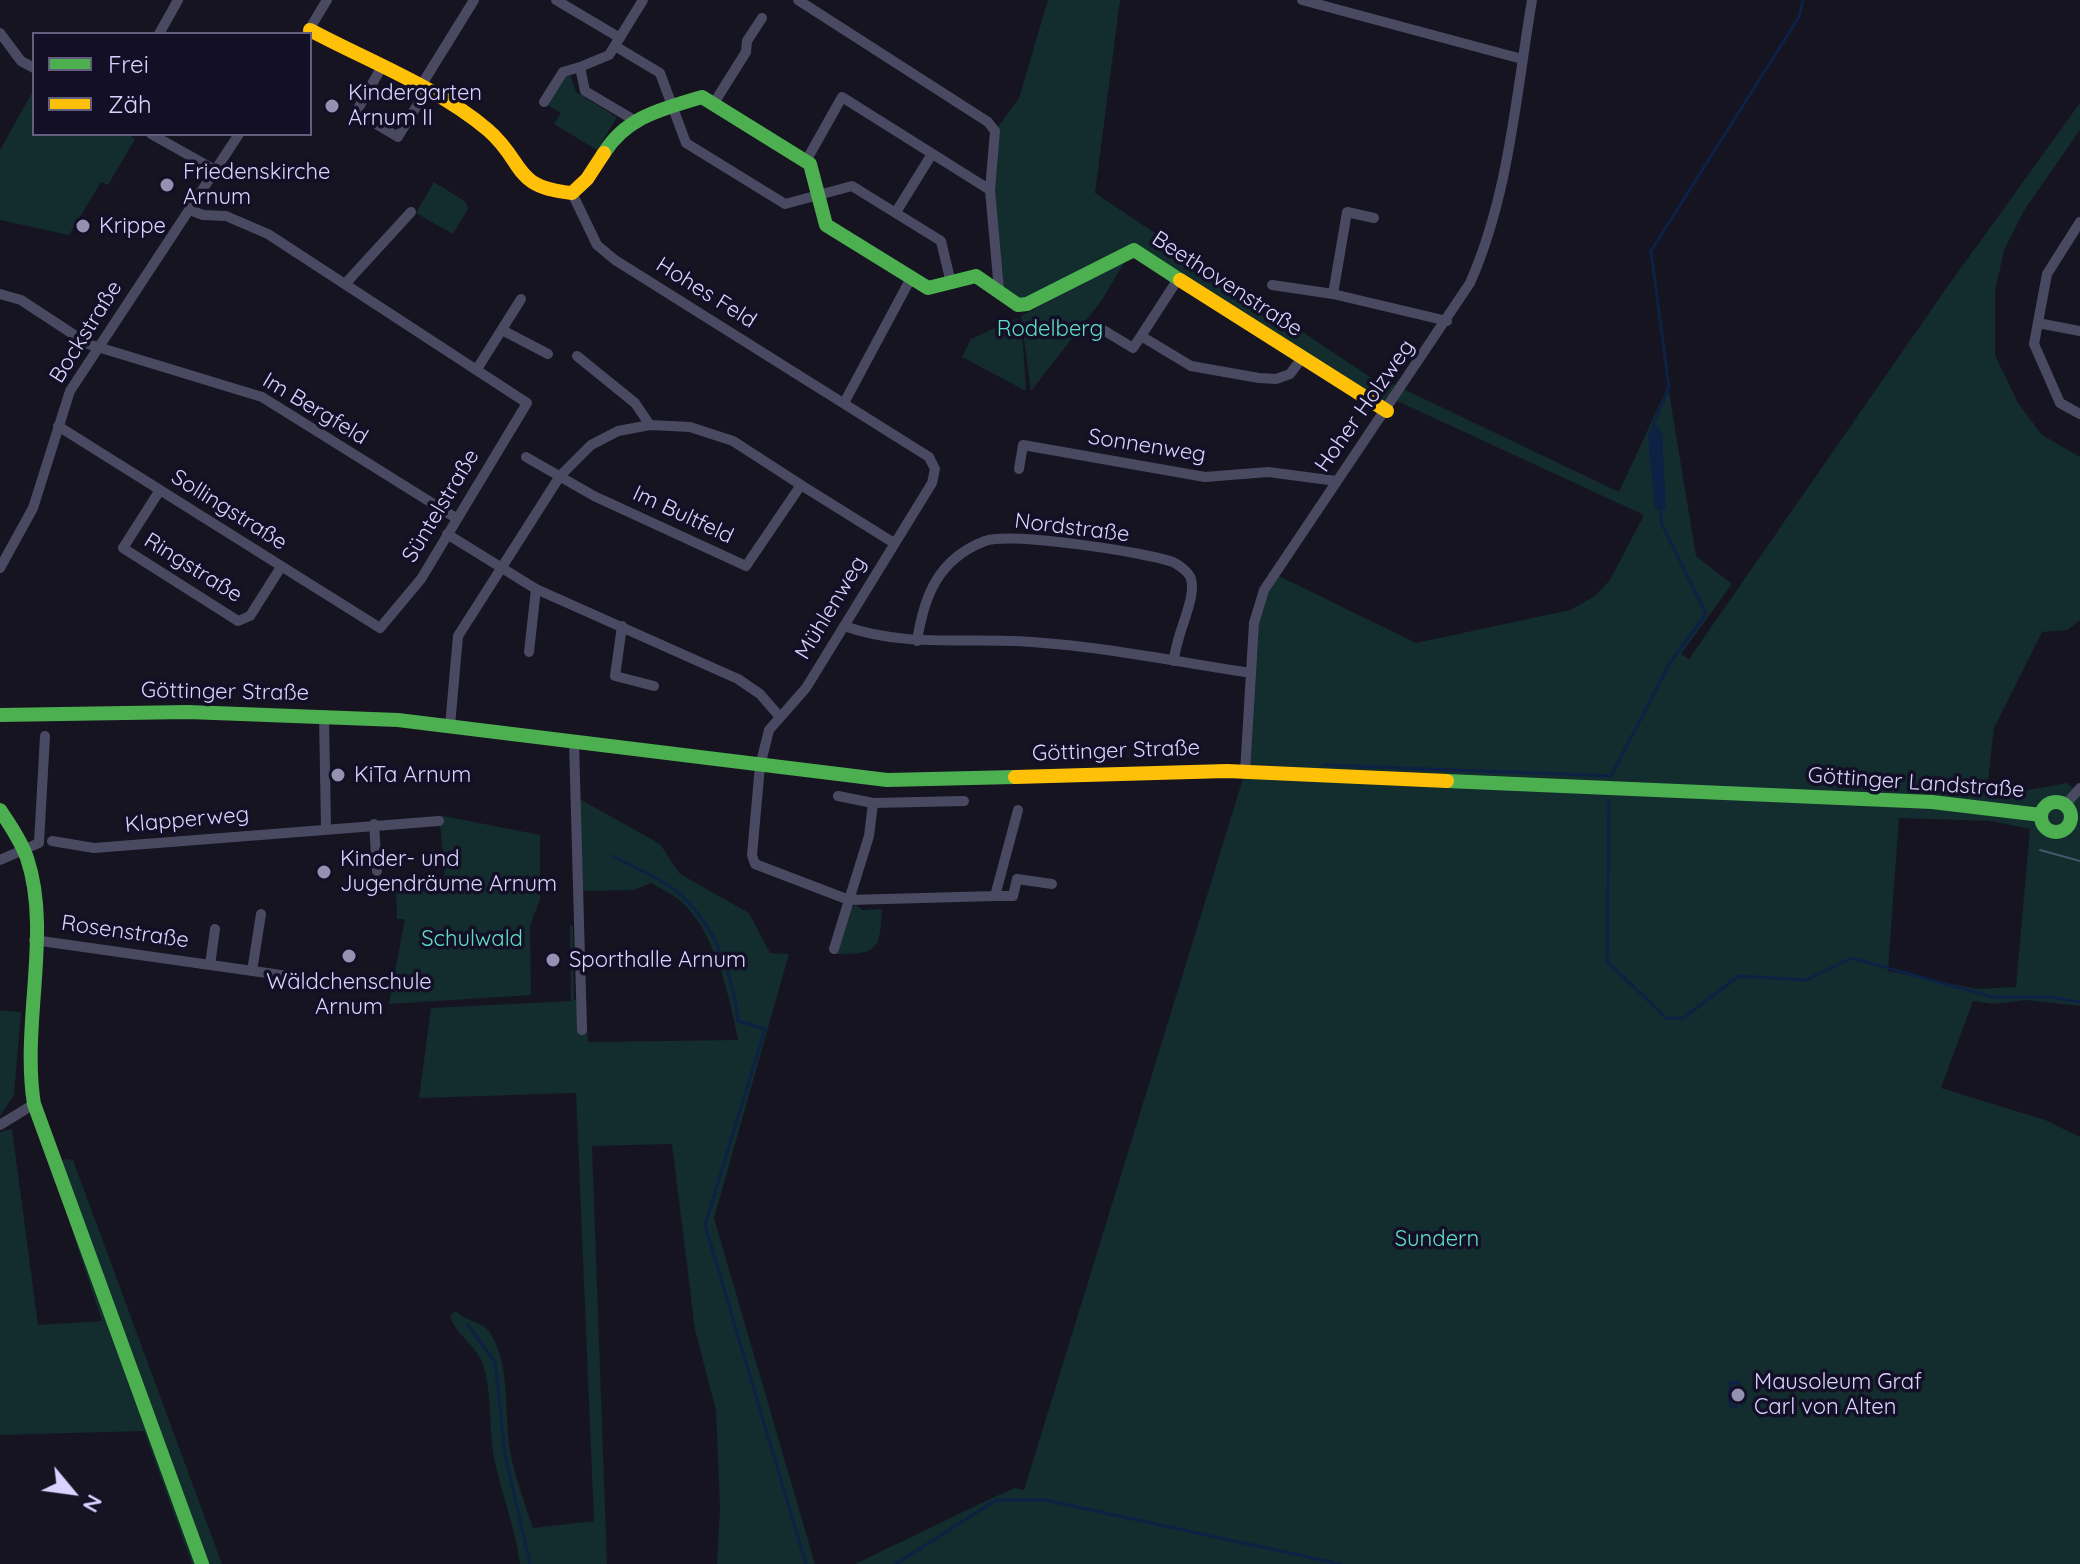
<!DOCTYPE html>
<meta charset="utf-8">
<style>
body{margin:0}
#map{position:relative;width:2080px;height:1564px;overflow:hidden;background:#161421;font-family:Quicksand,sans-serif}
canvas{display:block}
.legend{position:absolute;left:32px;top:32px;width:280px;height:104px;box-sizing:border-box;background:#130f26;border:2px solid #625e7d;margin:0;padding:10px 14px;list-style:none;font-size:24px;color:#d9d4ff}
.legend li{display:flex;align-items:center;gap:16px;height:40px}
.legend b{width:40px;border:2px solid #625e7d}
.north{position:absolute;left:32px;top:1452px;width:80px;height:80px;-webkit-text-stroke:6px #130f26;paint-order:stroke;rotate:119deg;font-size:22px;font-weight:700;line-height:32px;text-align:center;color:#d9d4ff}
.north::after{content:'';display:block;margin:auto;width:28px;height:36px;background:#d9d4ff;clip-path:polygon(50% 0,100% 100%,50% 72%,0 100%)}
</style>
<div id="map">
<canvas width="2080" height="1564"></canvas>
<ul class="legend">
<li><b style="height:10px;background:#4caf50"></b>Frei</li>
<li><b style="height:10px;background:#ffc107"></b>Zäh</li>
</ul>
<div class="north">N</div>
</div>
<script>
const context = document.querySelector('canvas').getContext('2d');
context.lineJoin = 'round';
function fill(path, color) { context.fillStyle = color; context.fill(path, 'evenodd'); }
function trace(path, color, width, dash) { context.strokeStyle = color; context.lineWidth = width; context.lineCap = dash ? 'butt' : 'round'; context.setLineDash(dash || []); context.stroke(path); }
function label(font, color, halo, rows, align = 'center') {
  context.font = font + ' Quicksand,sans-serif'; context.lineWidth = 7; context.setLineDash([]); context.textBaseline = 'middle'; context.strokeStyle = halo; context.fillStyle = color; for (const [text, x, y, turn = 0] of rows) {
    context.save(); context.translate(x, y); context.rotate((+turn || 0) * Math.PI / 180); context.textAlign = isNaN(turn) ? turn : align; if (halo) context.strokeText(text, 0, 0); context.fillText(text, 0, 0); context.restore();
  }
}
fill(new Path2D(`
 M1048 0H1120L1095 193 1382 385 1393 384 1619 492 1668 386 1696 556 1732 584 1681 654 1689 659 1945 290 2080 103V130L2025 209 2004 250 1995 292V355L2018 403 2042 435 2080 457V620L2067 630 2042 632 1994 728 1987 790 2012 793 2067 783 2080 794V1006L2026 1000 1994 1004 1973 1001 1941 1088 2045 1120 2080 1137V1564H855L992 1498 1015 1488 1024 1490 1245 772 1254 623 1275 574 1416 643 1570 610 1595 596 1610 580 1644 515 1395 400 1387 411 1134 250 1027 304 999 290 990 190 995 131 1019 98ZM1899 818 1991 821 2030 829 2016 987 1977 989 1888 971Z
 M570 74 576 92 617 117 597 150 554 124 561 113 546 104 563 76Z
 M34 89V134H127L135 139 108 185 101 182 69 235 0 220V150Z
 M434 182 466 202 468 209 453 234 416 213Z
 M1125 261 1102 300 1031 391 1021 316Z
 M1017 318 1023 343 1026 391 962 357 971 339Z
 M578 798 660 844 680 874 749 913 770 953 789 954 714 1218 815 1564H717L720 1509 716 1410 695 1330 672 1144 592 1146 607 1564H520C515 1529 503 1497 495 1462 488 1431 493 1395 483 1365 477 1345 453 1333 450 1315L456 1311C467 1323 483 1320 491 1334 512 1368 503 1419 511 1456 516 1480 525 1504 533 1528L594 1521 576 1093 419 1098 431 1008 571 1001 570 926H573L574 1000H586L588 1042 738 1040C729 995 715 929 678 899 670 893 659 888 651 883L634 890 582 891Z
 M439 815 540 835V899L530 926 531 995 389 1004 405 919H397L396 881 445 876Z
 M856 905 862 910 882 909C880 952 877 954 834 954L848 909Z
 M0 1010 21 1012 14 1095 0 1116Z
 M12 1129 38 1325 102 1321 51 1166 65 1159 73 1160 222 1564H192L144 1431 0 1435V1132Z`), '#132c2d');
fill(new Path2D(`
 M1654 422 1662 433 1666 510 1655 509 1648 436Z`), '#0d2144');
trace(new Path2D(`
 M1654 422 1669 388 1651 251 1799 17 1803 0
 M1324 765 1611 776 1670 663 1706 614 1661 522V509
 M1609 801 1607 961 1666 1018H1683L1739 976 1806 980 1852 958 1993 997H2051L2080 1002
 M613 856C635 868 665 880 683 897 717 930 733 976 738 1021L765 1029 705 1225 806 1564
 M468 1325 495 1362 505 1454 530 1564
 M1736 1407 1729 1405 1730 1383 1738 1382 1746 1398 1742 1405
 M896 1564 996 1500H1045L1340 1564`), '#0d2144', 3);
trace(new Path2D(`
 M556 0 620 38
 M798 0 988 122 995 131 990 190 999 290
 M1302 0 1522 59
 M0 33 21 61 34 68
 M307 33 327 0
 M159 34 178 0
 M615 46 660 73 686 143 785 204 852 186 941 241 951 283
 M380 70 356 112 398 137 425 92
 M419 89 474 0
 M544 102 563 72 580 67
 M714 103 746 52 747 41 762 18
 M634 120 585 91 580 67 609 55 643 0
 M151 134 217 171
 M806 161 842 97 990 190
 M572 193 597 245 615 260 929 457 935 469 932 483 806 688 769 730 760 766 752 855 755 864 849 900 869 836 873 803 964 801
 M896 212 932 154
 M2080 222 2047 274 2034 344 2060 403 2080 414
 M1178 279 1141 336 1191 366 1259 378 1276 379 1290 374 1302 358
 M345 284 411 212
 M1272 285 1333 294 1447 321
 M0 294 21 300 88 344 262 397 456 518
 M1333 294 1347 212 1374 218
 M2038 323 2080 331
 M1100 328 1133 348 1141 336
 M502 330 548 354
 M577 356 635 403 650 425
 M477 369 521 299
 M844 403 911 278
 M58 426 380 628 421 579 527 403 268 234 226 216 203 215 190 210
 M526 457 594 496 746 566 801 485 894 543
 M1019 469 1023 445 1205 477 1268 472 1337 481
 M160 490 123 548 238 621 250 616 281 567
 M447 534 536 589 738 679 760 694 780 717
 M0 568 33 508 70 391 239 134
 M622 626 615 676 654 686
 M844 626C906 648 968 637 1032 642 1106 647 1178 662 1251 673
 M917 641C924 596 938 559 985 541 1011 532 1145 552 1173 562 1179 565 1189 572 1191 579 1197 599 1175 636 1174 661
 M529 652 536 589
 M324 715 326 828
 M450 726 458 636 560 476 591 445 618 431 650 425 690 427 733 441 801 485
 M574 742 582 1030
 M1245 772 1254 623 1264 590 1470 283C1509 195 1516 95 1532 0
 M838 796 873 803
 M2065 805 2080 788
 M374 824 377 871
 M52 841 94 848 439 821
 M0 860 39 843 45 736
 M995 896H1013L1017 879 1052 884
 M34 940 288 976
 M834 949 849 900 995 896 1018 810
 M210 965 215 929
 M252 971 261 914
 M0 1125 34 1104`), '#4a4962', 10);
trace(new Path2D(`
 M604 153C627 116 663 109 702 97L810 164 826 225 928 288 976 276 1018 305 1027 304 1134 250 1180 280
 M0 715 188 712 398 720 887 780 1015 777
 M1447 781 1932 802 2041 815
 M2041 817a15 15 0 1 1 30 0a15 15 0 1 1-30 0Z
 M0 810C10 825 21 841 27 858 52 932 21 1024 34 1104L202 1564`), '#4caf50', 14);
trace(new Path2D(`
 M310 30C368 61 437 87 488 130 526 163 511 187 572 193L587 179 604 153
 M1180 280 1387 411
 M1015 777 1227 771 1447 781`), '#ffc107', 14);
trace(new Path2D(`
 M2040 850 2080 861`), '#43596b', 2);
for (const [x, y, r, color] of [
 [332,106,8,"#9591b1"],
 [167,185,8,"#9591b1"],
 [83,226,8,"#9591b1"],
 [338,775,8,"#9591b1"],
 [324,872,8,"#9591b1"],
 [349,956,8,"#9591b1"],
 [553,960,8,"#9591b1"],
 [1738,1395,8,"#9591b1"]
]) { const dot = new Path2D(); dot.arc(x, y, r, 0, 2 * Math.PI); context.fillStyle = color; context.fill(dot); trace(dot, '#130f26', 3); }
label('22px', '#d9d4ff', '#130f26', [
 ["Kindergarten",348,93],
 ["Arnum II",348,118],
 ["Friedenskirche",183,172],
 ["Arnum",183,197],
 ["Krippe",99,226],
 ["KiTa Arnum",354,775],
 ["Kinder- und",340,859],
 ["Jugendräume Arnum",340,884],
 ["Sporthalle Arnum",569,960],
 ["Wäldchenschule",349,982,"center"],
 ["Arnum",349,1007,"center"],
 ["Mausoleum Graf",1754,1382],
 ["Carl von Alten",1754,1407]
], 'left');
label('22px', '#d9d4ff', '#130f26', [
 ["Beethovenstraße",1227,284,33],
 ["Hohes Feld",706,293,32],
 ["Bockstraße",86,332,-58],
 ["Hoher Holzweg",1365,406,-55],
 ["Im Bergfeld",315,409,31],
 ["Sonnenweg",1147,446,9],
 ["Süntelstraße",441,506,-59],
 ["Sollingstraße",229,510,32],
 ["Im Bultfeld",683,515,25],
 ["Nordstraße",1072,528,7],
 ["Ringstraße",193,568,32],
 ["Mühlenweg",831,608,-59],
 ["Göttinger Straße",225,692,1],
 ["Göttinger Straße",1116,751,-2],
 ["Göttinger Landstraße",1916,783,4],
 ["Klapperweg",187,820,-5],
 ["Rosenstraße",125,932,8]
]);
label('22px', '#5fe0c0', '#130f26', [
 ["Rodelberg",1050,329],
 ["Schulwald",472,939],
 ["Sundern",1437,1239]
]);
</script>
